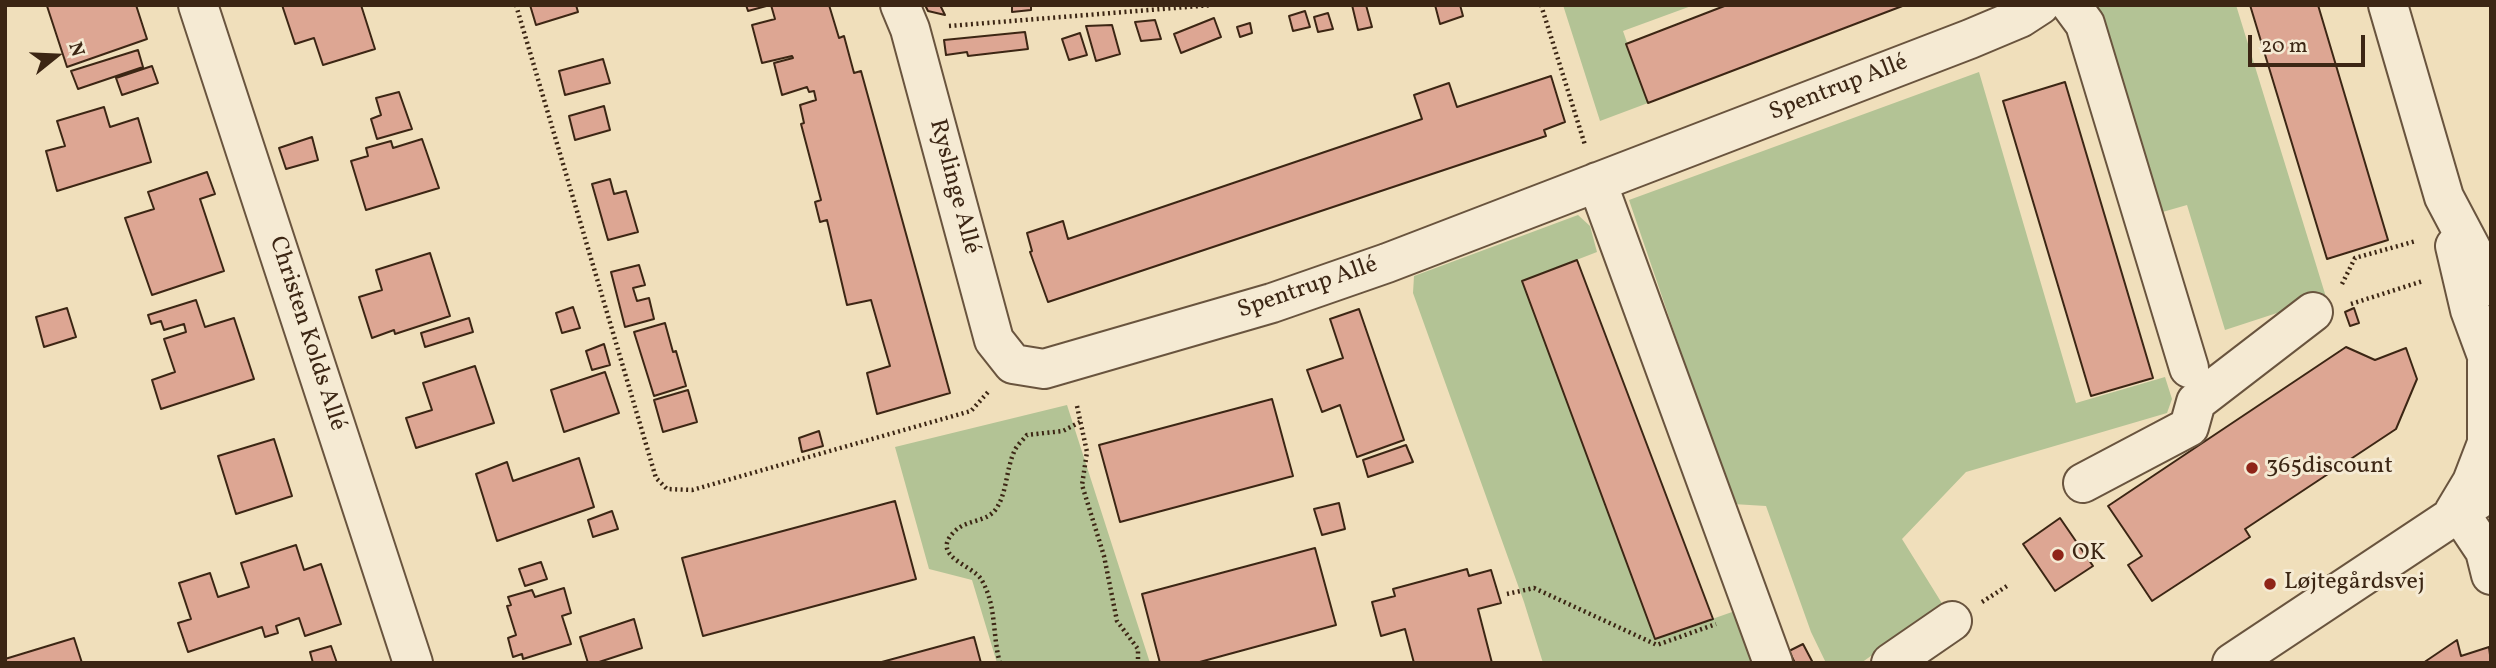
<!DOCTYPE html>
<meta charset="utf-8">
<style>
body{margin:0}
#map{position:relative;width:2496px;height:668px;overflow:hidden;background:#f0dfbb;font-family:Vollkorn,serif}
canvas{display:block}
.frame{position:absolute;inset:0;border:7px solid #3c2614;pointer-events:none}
.north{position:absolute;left:21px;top:21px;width:70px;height:70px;-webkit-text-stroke:5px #f5ead3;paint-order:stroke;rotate:72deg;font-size:19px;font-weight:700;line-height:28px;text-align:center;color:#3c2614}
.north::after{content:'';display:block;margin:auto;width:24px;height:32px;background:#3c2614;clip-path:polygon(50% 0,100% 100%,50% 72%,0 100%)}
.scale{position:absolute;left:2248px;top:35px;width:117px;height:32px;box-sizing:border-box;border:4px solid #3c2614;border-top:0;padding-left:9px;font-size:21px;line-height:24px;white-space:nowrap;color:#3c2614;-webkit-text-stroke:5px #f5ead3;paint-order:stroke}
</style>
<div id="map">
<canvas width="2496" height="668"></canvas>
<div class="frame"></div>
<div class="north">N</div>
<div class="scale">20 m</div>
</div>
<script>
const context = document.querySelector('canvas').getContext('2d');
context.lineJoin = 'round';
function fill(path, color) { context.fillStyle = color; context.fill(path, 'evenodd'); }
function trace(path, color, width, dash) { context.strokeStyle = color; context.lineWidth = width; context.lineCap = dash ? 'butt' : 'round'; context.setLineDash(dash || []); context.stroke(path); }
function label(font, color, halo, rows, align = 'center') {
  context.font = font + ' Vollkorn,serif'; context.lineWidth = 6; context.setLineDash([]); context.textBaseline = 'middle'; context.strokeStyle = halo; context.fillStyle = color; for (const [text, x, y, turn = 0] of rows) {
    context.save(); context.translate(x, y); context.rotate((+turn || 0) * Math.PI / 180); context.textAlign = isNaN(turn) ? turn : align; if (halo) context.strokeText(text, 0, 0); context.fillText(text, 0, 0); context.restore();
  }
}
fill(new Path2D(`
 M1563 5H1694L1623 31 1648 103 1600 121Z
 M2095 5H2236L2326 297 2225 330 2187 205 2159 213Z
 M1979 72 2076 403 2165 377 2172 399 2167 413 1966 472 1902 539 1943 605 1861 663H1826L1811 632 1766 506 1733 504 1629 200Z
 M1578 215 1590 226 1597 252 1522 281 1655 639 1735 611 1756 663H1543L1524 602 1413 293 1414 276Z
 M1067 405 1150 663H997L972 580 929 569 895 447Z`), '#b3c395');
const building = new Path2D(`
 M50 5H136L147 39 67 67 47 6Z
 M282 5H361L375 49 323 65 314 38 295 44Z
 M530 5H576L578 12 536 25Z
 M746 5H770L748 11Z
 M771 5H829L839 38 844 36 854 73 861 71 950 393 877 414 867 373 890 366 871 300 847 305 827 220 820 222 815 202 821 200 801 124 804 123 800 105 816 100 814 91 809 92 807 87 782 95 774 63 793 58 792 56 762 63 752 25 775 19Z
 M925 5H940L945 15 928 11Z
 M1012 5H1031V10L1012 12Z
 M1352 5H1366L1372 27 1358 30Z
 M1435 5H1460L1463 16 1440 24Z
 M1727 5H1905L1648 103 1626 44Z
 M2250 5H2318L2388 240 2327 259Z
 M1305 11 1310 27 1293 31 1289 16Z
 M1328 13 1333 29 1318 32 1314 17Z
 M1214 18 1221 37 1181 53 1174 34Z
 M1155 20 1161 39 1141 41 1135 22Z
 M1250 23 1252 33 1240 37 1237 27Z
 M1112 25 1120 54 1096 61 1086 26Z
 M1025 32 1028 49 968 56 967 52 946 55 944 40Z
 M1080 33 1087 55 1069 60 1062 39Z
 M138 50 143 67 78 89 71 71Z
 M603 59 610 83 565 95 559 71Z
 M152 66 158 83 122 95 116 78Z
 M1551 76 1565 122 1544 130 1546 136 1048 302 1030 252 1032 251 1027 233 1063 221 1068 239 1422 119 1414 95 1449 83 1457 107Z
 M2065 82 2153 378 2091 396 2003 101Z
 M399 92 412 129 377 139 371 119 381 115 376 98Z
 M604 106 610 130 575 140 569 116Z
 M104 107 110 127 138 118 151 162 57 191 46 151 65 146 57 121Z
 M312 137 318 160 286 169 279 148Z
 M422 139 439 188 366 210 351 161 368 156 366 148 391 141 393 148Z
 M207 172 215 194 200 199 224 271 152 295 125 218 154 209 148 192Z
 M610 179 614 194 626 191 638 232 608 240 592 184Z
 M430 253 450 316 395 334 394 330 372 338 359 297 382 290 376 270Z
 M1577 260 1713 619 1655 639 1522 281Z
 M639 265 645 285 633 288 637 301 649 298 654 319 625 327 611 272Z
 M196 300 205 327 234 318 254 379 161 409 152 380 175 372 164 339 186 332 184 324 164 330 161 321 151 324 148 315Z
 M573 307 580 328 562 333 556 313Z
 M67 308 76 337 44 347 36 317Z
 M2354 308 2359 323 2350 326 2345 312Z
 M1359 309 1404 440 1357 457 1340 405 1322 412 1307 370 1343 358 1330 319Z
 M469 318 473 332 425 347 421 333Z
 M665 323 673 352 676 351 686 386 654 396 634 332Z
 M604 344 610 365 592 370 586 351Z
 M2346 347 2375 360 2406 348 2417 379 2396 429 2245 529 2250 537 2152 601 2128 565 2142 556 2108 506Z
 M475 366 494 423 416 448 406 418 432 410 423 383Z
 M605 372 619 413 564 432 551 390Z
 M688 390 697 422 663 432 654 400Z
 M1272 399 1293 476 1120 522 1099 445Z
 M819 431 823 446 802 452 799 438Z
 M274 439 292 496 236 514 218 456Z
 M1406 445 1413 462 1368 477 1363 460Z
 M579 458 594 507 497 541 476 474 507 462 513 481Z
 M895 501 916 579 703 636 682 558Z
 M1339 503 1345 529 1322 535 1314 509Z
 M612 511 618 529 593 537 588 520Z
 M2060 518 2093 566 2055 591 2023 544Z
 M296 545 304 570 321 564 341 624 305 636 299 618 276 626 278 633 265 637 262 627 188 652 178 623 191 619 179 583 210 573 218 597 249 587 241 563Z
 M1315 548 1336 625 1196 663H1160L1142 594Z
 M541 562 547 579 525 586 519 569Z
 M1467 569 1469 576 1491 570 1501 603 1478 609 1492 663H1414L1405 629 1381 636 1372 602 1395 596 1393 589Z
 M564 588 571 613 562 616 571 644 523 659 522 654 513 657 508 638 516 635 507 606 511 605 508 597 532 590 535 597Z
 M634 619 642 648 596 663H588L580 637Z
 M974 637 981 663H878Z
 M74 638 82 663H5V659Z
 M2457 640 2461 656 2489 647 2491 663H2423Z
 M1803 644 1813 663H1795L1789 651Z
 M331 646 337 663H313L310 652Z`);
fill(building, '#dda693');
trace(building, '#3c2614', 2);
const minor = new Path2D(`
 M198 5 413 663
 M900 5 910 29 994 340 1013 364 1044 369 1272 303 1387 263 1970 39 2020 18 2040 5
 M2071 5 2085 24 2189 368
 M2388 5 2444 197 2491 286
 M1597 182 1773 663
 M2455 246 2470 310 2491 367
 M2083 483 2189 427 2196 402 2313 312
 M2454 512 2472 482 2487 443V361
 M2459 512 2485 551 2491 575
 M1891 663 1952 621
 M2232 663 2491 491`);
trace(minor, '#69543e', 42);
trace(new Path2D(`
 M516 5 656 478 667 489 692 490 971 411 989 391
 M1541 5 1585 145
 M949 26 1212 5
 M2342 284 2355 258 2416 241
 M2351 304 2423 281
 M1077 406 1087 452 1082 485 1104 556 1117 621 1138 649V663
 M1507 594 1534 588 1657 645 1716 624
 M1982 602 2007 586
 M1000 663C992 635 997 605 981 579 972 565 930 556 954 532 966 519 986 523 996 509 1007 493 1006 470 1014 452 1016 446 1023 440 1027 435L1063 431 1080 422`), '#3c2614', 4.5, [2, 3.5]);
trace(minor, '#f5ead3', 38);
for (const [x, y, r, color] of [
 [2252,468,7,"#8f2418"],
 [2058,555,7,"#8f2418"],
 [2270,584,7,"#8f2418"]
]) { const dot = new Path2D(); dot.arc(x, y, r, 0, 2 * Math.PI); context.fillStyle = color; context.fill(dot); trace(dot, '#f5ead3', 2.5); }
label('24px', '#3c2614', '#f5ead3', [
 ["Spentrup Allé",1839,89,-21],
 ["Ryslinge Allé",953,187,75],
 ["Spentrup Allé",1308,289,-19],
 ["Christen Kolds Allé",306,334,72]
]);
label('24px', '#3c2614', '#f5ead3', [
 ["365discount",2266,468],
 ["OK",2072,555],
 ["Løjtegårdsvej",2284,584]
], 'left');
</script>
